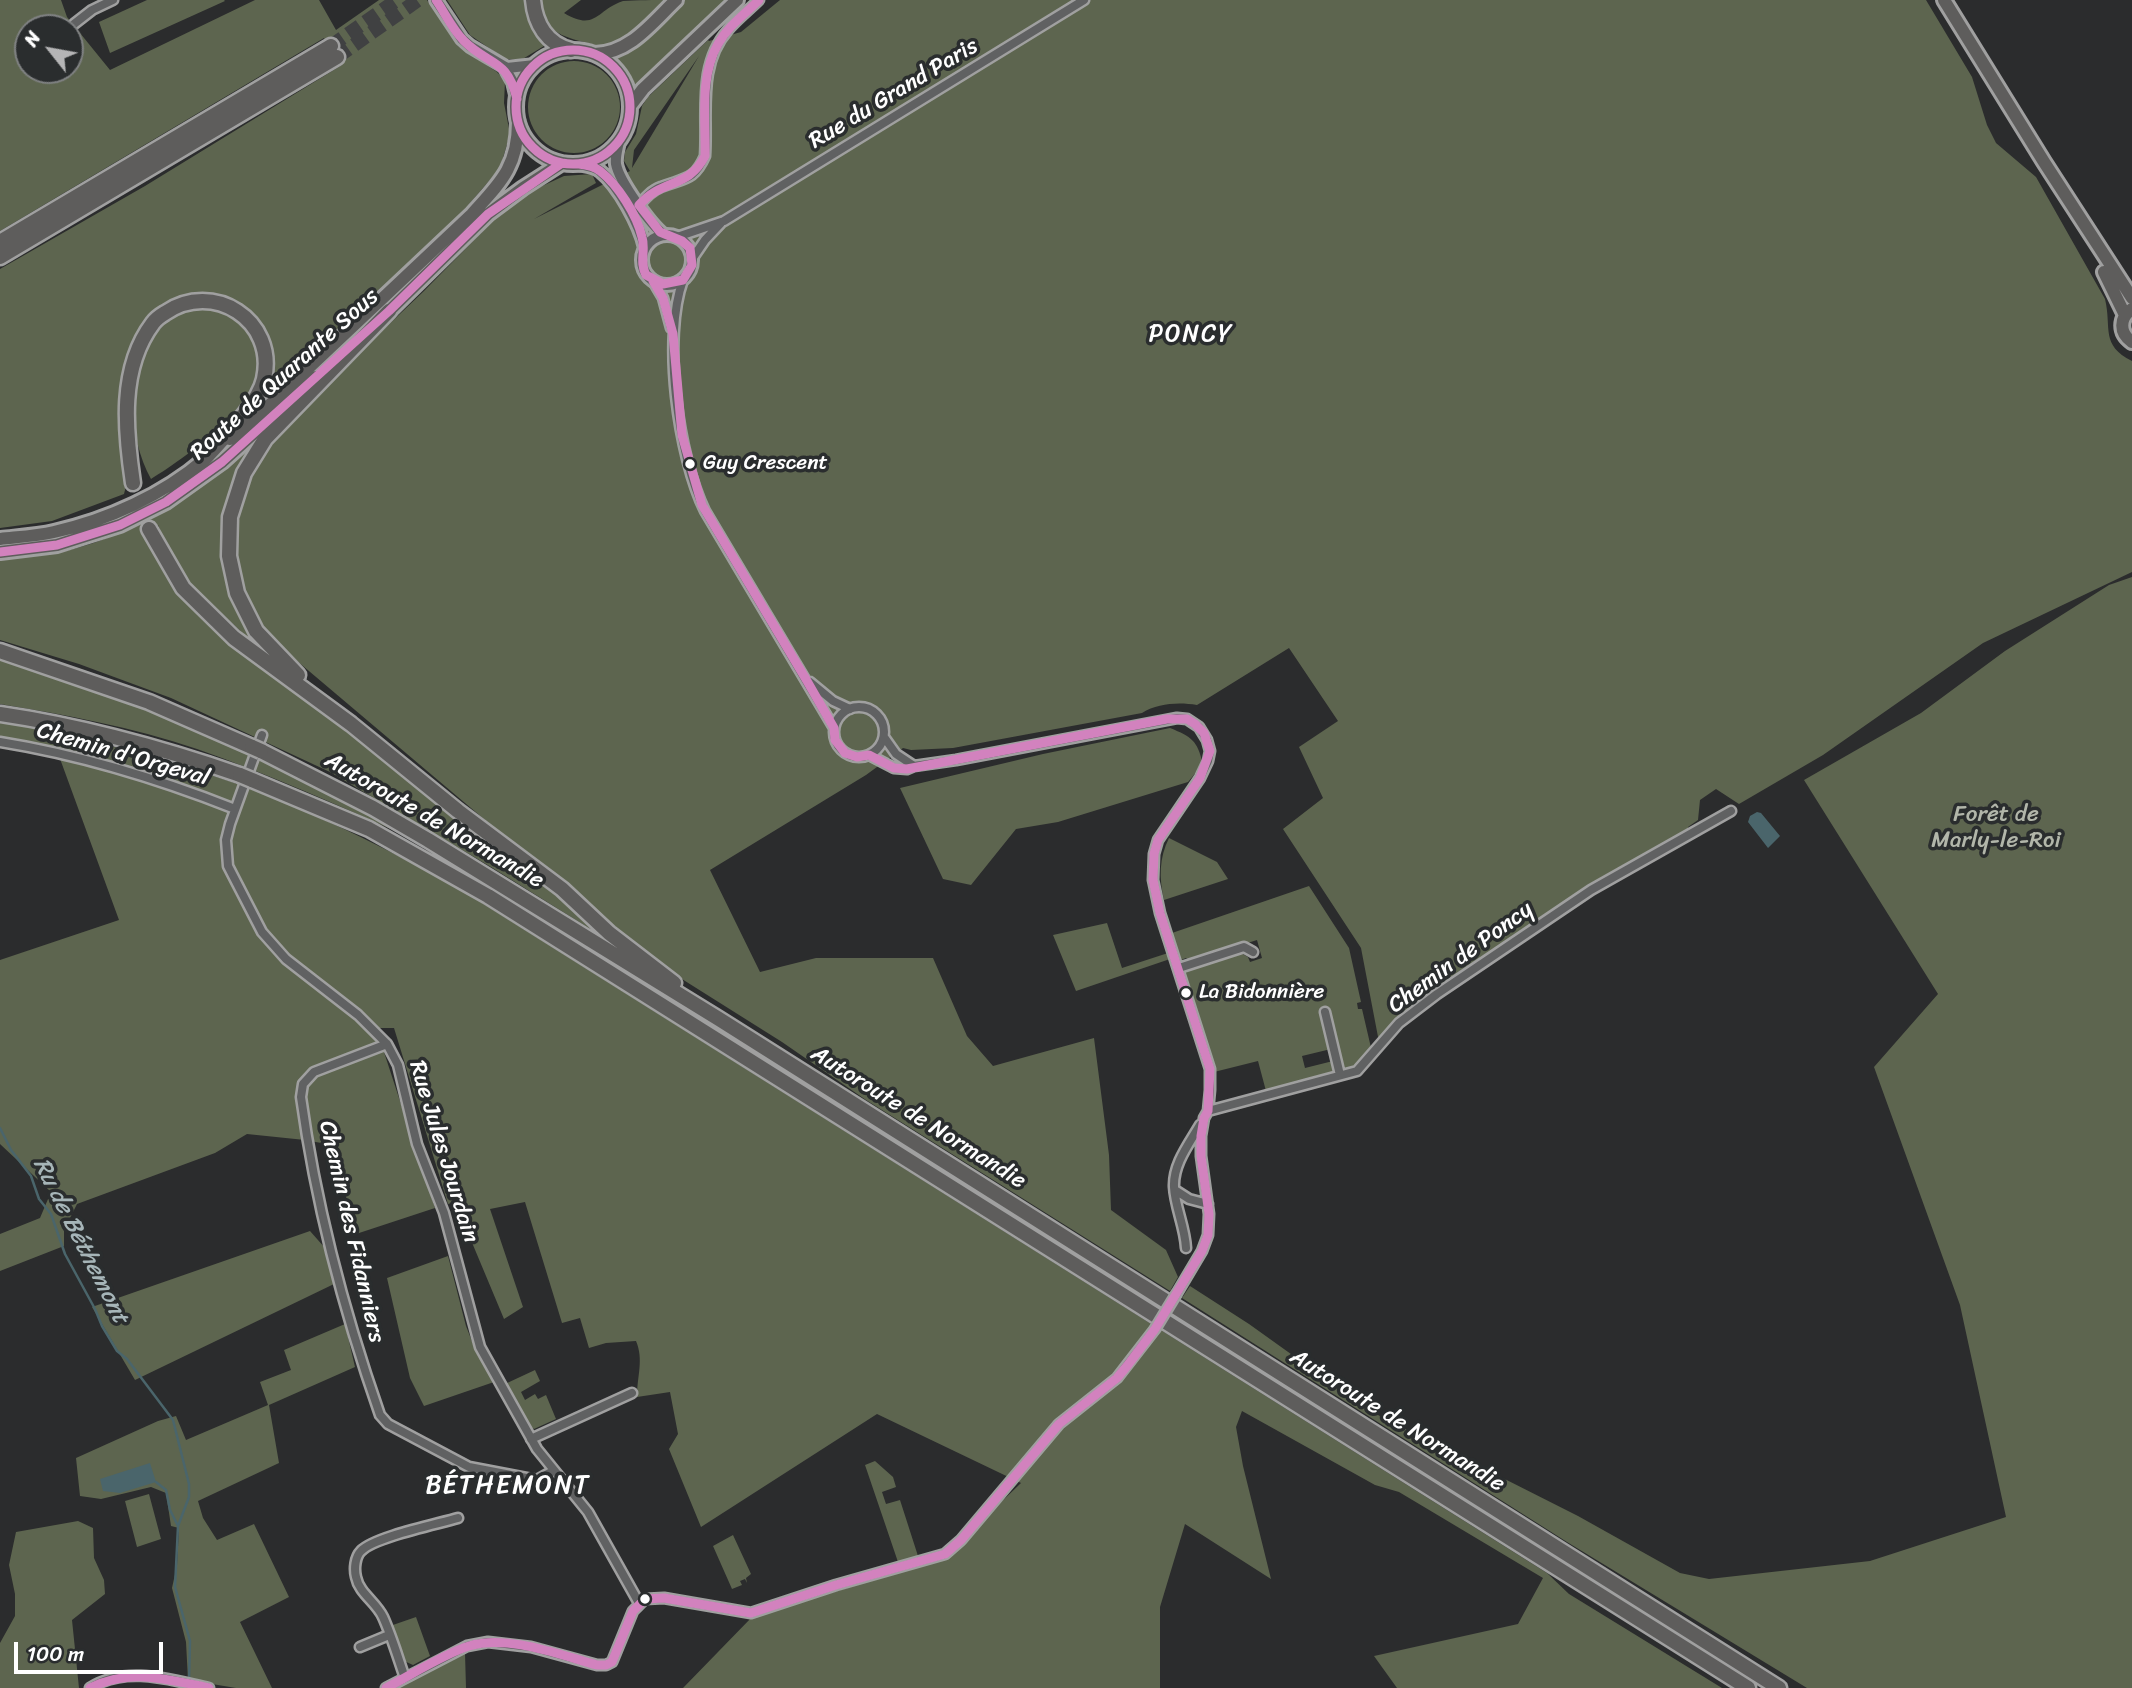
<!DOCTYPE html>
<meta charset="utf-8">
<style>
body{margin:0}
#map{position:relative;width:2132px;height:1688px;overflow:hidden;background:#2b2c2d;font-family:Sriracha,sans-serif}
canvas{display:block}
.north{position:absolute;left:14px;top:14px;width:70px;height:70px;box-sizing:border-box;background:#2a2d2e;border:2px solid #7f8182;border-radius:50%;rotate:301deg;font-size:19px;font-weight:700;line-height:28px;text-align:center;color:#fff}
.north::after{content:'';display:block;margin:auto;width:24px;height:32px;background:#b5b5b6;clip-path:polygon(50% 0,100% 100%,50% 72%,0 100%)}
.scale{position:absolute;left:14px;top:1642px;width:149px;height:32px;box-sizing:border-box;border:4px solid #fff;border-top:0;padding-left:9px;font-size:21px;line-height:24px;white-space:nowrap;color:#fff;-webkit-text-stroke:5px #2a2d2e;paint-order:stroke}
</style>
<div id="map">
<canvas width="2132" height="1688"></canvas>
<div class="north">N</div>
<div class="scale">100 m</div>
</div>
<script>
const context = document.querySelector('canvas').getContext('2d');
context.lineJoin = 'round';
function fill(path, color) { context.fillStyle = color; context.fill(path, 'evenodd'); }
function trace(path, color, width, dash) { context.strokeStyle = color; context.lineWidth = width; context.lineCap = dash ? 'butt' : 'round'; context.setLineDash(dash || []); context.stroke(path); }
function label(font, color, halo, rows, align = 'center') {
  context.font = font + ' Sriracha,sans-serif'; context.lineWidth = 7; context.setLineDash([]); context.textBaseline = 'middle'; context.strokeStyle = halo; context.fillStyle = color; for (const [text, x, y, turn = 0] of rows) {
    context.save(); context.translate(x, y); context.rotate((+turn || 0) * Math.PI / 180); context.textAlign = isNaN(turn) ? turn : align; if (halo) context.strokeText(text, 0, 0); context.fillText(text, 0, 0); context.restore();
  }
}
fill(new Path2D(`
 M0 0H61L67 17 110 70 255 0H319L336 30 379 0H427L458 46 497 72 505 81 504 103 510 134 500 168 459 216 267 397C269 381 274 360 269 344 258 304 207 282 170 300 155 307 136 335 131 350 117 391 125 439 127 482L124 494 52 521 0 528V269L145 186 342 65 324 38 0 231ZM28 28H70V70H28Z
 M147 0H224L225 1 110 53 99 22Z
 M447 0H527L530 20 544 46 521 60 505 59 470 35Z
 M541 0H581L564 13C596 32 596 10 623 1 636 0 655 0 668 0 656 11 633 38 619 44 608 50 598 46 588 43 562 37 542 31 541 0Z
 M684 0H730L636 88 628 73 615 59 631 51Z
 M780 0H1926L1972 77 1987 125 1996 143 2036 177 2105 299C2112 328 2100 345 2132 361V572L1983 643 1823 755 1739 804 1716 789 1700 800 1698 820 1688 827V831L1449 982 1379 1042 1361 948 1283 829 1323 798 1299 747 1338 721 1289 648 1197 705C1179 702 1158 703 1142 713L953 748 911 750 903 748 866 775 710 870 760 972 816 958H933L967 1036 993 1066 1094 1038 1109 1155 1111 1210 1166 1250 1178 1277 1170 1291 866 1100 782 1042 666 969 627 940 290 655 263 627 250 608 242 589 236 541 240 513 250 475 276 432 424 291 494 220 525 194 564 176 592 174 596 183 534 219 630 171 624 161 625 152 636 134 642 106 648 97 708 40 709 41 741 32ZM699 56 632 168 634 150Z
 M528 107a46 46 0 1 1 92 0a46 46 0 1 1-92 0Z
 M210 306C231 313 240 320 252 338 286 388 187 457 151 479 128 436 125 376 155 335 162 327 169 317 178 312 187 308 201 308 210 306Z
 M257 439 239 468 232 486 224 526 222 553 264 648 263 652 187 581 168 551 158 525 146 531 160 558 244 651 556 891 608 940 491 867 330 772 171 698 79 664 0 640V558C103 559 184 504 257 439Z
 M2132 577V1688H1807L1567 1542 1182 1298 1190 1286 1249 1324 1372 1412 1578 1516 1680 1573 1709 1579 1870 1561 2006 1517 1960 1305 1874 1067 1938 994 1804 780 1921 713 2005 651 2109 585Z
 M0 657C96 689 191 724 283 767 327 789 370 814 413 839 342 807 271 775 197 749 133 727 66 715 0 704Z
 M0 723 29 726C85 740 143 753 199 771 287 799 370 840 452 884L1547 1573 1569 1594 1722 1688H1397L1374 1656 1518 1624 1543 1578 1399 1492 1375 1485 1242 1411 1236 1427 1243 1466 1271 1579 1185 1524 1160 1607V1688H683L752 1617 942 1559 1021 1483 877 1414 701 1527 669 1449 678 1434 670 1392 637 1397C637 1376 644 1360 636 1341L606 1343 589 1348 580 1318 562 1323 525 1202 490 1209 523 1307 504 1319 455 1202 448 1204 394 1028H380L382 1046 435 1208 356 1234 332 1145 305 1140 247 1134 215 1153 77 1204 64 1230V1246L0 1271V1234L40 1218 51 1192 0 1144V960L119 920 59 756 0 745Z
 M1170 728C1192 737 1197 740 1203 764L1188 782 1058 822 1016 829 971 885 943 879 900 788 1043 754Z
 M1169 838 1217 862 1228 879 1164 900C1159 878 1159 858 1169 838Z
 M1309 886 1349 948 1361 1002 1357 1003 1358 1009H1362L1372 1052 1354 1069 1342 1072 1329 1015 1331 1011 1324 1007 1319 1014 1323 1016 1331 1049 1302 1056 1305 1068 1333 1061 1336 1073 1266 1091 1258 1061 1214 1072 1184 970 1239 952 1248 957 1250 962 1262 958 1257 940 1191 961 1186 958 1181 960 1172 933Z
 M1107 923 1122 968 1168 953 1170 959 1076 991 1053 935Z
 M310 1231 325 1248 334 1284 135 1380 92 1307Z
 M448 1256 466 1326 477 1354 494 1382 424 1406 410 1378 387 1278Z
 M345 1324 355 1367 269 1405 279 1463 198 1501 203 1518 217 1540 254 1524 289 1597 240 1622 272 1688H236L188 1680 186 1642 172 1588 177 1565 179 1528 171 1526 166 1493 151 1487 101 1499 80 1496 76 1458 158 1421 176 1416 186 1440 268 1405 260 1382 291 1370 284 1350Z
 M535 1370 540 1381 521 1392 525 1400 535 1394 538 1399 546 1395 556 1419 534 1429 528 1426 505 1384Z
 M875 1461 893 1477 896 1487 882 1492 886 1504 900 1500 918 1556 898 1562 865 1465Z
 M149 1494 161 1539 137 1547 125 1501Z
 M78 1521 93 1528 94 1558 104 1580 105 1594 72 1620 79 1688H0V1643L15 1616V1594L9 1565 16 1532Z
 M733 1535 751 1574 746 1578 747 1583 745 1579 740 1581 742 1585 732 1589 713 1546Z
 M416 1617 430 1656 413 1665 402 1660 390 1626Z
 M465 1653 466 1688H395Z`), '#5d654f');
fill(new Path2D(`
 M1757 812 1761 813 1780 836 1768 848 1748 822 1750 816Z
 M150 1463 156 1482 120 1493 103 1491 100 1479Z`), '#4a656b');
trace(new Path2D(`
 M0 1128 11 1150 31 1176 39 1199 51 1214 65 1254 95 1309 102 1326 117 1351 127 1359 173 1420 189 1484V1497L178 1526 175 1587 190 1641 189 1680
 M156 1482 166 1490 170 1510 178 1526`), '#4a656b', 2.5);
trace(new Path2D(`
 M331 46 397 0
 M337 57 418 0`), '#404142', 14, [14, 7]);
const street = new Path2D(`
 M74 24 92 10 113 0
 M639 205C645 198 652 190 661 187 684 178 694 181 705 156 708 114 697 65 728 30 737 19 749 10 759 0
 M677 237 724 221 1084 0
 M692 259 705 240 721 223
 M683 280C662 338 678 456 705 511L834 728
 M653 281 663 298 671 328
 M810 682 833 701 850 709
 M834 732a25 25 0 1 1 50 0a25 25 0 1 1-50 0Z
 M262 735 230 824 226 840 228 866 262 932 286 959 358 1015 387 1044 398 1065 417 1144 444 1213 480 1347 537 1449 588 1512 639 1603
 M884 737 896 754 914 766
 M0 742C81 755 159 779 235 809
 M869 755 894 768 907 769 914 766 956 760 1177 718 1187 719 1199 727 1207 740 1210 751 1208 761 1200 778 1158 840 1154 854 1153 880 1160 913 1210 1069V1090L1208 1111 1204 1118 1201 1136V1156L1209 1214 1208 1235 1202 1251 1177 1293
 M1179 968 1244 947 1253 952
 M1325 1012 1340 1075
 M387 1044 314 1072 303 1084 301 1097C316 1206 344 1312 380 1415L388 1424 469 1467 537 1480 553 1471
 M1208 1111 1357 1071 1399 1023 1437 994 1591 890 1731 811
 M1175 1190 1189 1199 1208 1204
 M1186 1248C1185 1227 1175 1207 1174 1187 1173 1164 1189 1144 1200 1125
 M531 1439 632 1393
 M360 1647 389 1635
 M405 1678C398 1658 392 1637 383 1617 376 1602 359 1593 356 1577 354 1569 355 1557 361 1551 374 1537 438 1524 458 1518
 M90 1688C126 1665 171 1680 209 1688
 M386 1688 467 1646 488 1642 531 1647 597 1665H606L612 1662 633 1611 645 1599 664 1598 751 1613 836 1585 945 1554 961 1540 1059 1424 1117 1378 1155 1329`);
const secondary = new Path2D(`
 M436 0 462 39 470 46 507 68 535 65
 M505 68 513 82 517 99
 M619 141C618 148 615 156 616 164 619 181 650 224 664 235
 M579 164C587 166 594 166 600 171 619 186 640 225 645 248
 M642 260a25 25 0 1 1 50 0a25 25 0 1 1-50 0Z`);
const primary = new Path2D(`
 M1944 0 2044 162 2132 298
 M516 107a57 57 0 1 1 114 0a57 57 0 1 1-114 0Z
 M595 54C630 53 652 23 676 0
 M630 106 643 89 737 0
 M2104 272 2125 315
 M2132 309C2119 318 2119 333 2132 342
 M382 318 488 214 523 188 562 163
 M230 439 263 411 472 214C500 183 518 167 518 122
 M0 539C18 537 37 536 54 532 108 520 163 495 205 459
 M0 552 57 545 120 525 166 502 222 462 316 377`);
const highway = new Path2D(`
 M533 0C535 24 547 44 571 50
 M0 242 331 46
 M0 257 337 57
 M133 483C125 430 119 368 153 323 156 319 160 316 165 313 213 280 277 320 264 379 258 406 219 442 200 464
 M149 529 183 588 234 638 351 724 458 811 562 889 609 933 674 983
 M0 651 149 702 252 747
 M298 675 256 631 237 593 229 556 230 517 244 473 265 439 389 311
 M0 714C82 726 162 748 240 775
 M261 751 373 808 428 840 719 1019 1779 1688
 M252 780 369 829 488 896 1748 1688`);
trace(street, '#a0a0a0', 13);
trace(secondary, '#a0a0a0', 16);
trace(primary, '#a0a0a0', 18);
trace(highway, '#a0a0a0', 19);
trace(street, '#606162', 8);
trace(secondary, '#606162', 10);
trace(primary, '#5e5d5c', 12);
trace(highway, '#5e5d5c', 14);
const streetBridge = new Path2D(`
 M1155 1329 1177 1293`);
const highwayBridge = new Path2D(`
 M252 747 261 751
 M240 775 252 780`);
trace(streetBridge, '#a0a0a0', 13, []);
trace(highwayBridge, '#a0a0a0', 19, []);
trace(streetBridge, '#606162', 8);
trace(highwayBridge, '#5e5d5c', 14);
trace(new Path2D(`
 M436 0C445 13 452 29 464 41 489 66 507 58 517 99
 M516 107a57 57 0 1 1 114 0a57 57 0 1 1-114 0Z
 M579 164C587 165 594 166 600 171 618 185 637 215 642 237 646 250 639 262 646 275L663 284 683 280 692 265 690 248 682 241 660 232 639 205C663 178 688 189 705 156 706 120 699 77 718 44 728 26 745 14 759 0
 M0 552 57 545 120 525 166 502 222 462 389 311 488 214 562 163
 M90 1688C129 1668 168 1679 209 1688
 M386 1688C409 1676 446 1653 469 1646 507 1634 560 1655 597 1665H606L612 1662 633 1611 645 1599 664 1598 751 1613 836 1585 945 1554 961 1540 1059 1424 1117 1378 1127 1366 1155 1329 1202 1251 1208 1235 1209 1214 1201 1156V1136L1204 1118 1208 1111 1210 1069 1160 913 1153 880 1154 854 1158 840 1200 778 1210 751 1204 733 1195 724 1187 719H1167L907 769 894 768 869 755 857 757 845 753 835 740 834 728 807 681 702 505 682 435 673 334 663 298 653 281`), '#d282be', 9);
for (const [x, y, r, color] of [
 [690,464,6,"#fff"],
 [1186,993,6,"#fff"],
 [645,1599,6,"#fff"]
]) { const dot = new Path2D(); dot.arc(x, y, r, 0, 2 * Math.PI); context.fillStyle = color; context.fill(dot); trace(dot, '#2a2d2e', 2.5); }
label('21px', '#fff', '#2a2d2e', [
 ["Guy Crescent",703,464],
 ["La Bidonnière",1199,993]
], 'left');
label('23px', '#fff', '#2a2d2e', [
 ["Rue du Grand Paris",894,94,-31],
 ["Route de Quarante Sous",285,375,-42],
 ["Chemin d'Orgeval",123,755,16],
 ["Autoroute de Normandie",434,821,30],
 ["Chemin de Poncy",1461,958,-36],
 ["Autoroute de Normandie",918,1118,32],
 ["Rue Jules Jourdain",443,1152,73],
 ["Chemin des Fidanniers",351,1232,77],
 ["Autoroute de Normandie",1397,1421,32]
]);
label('23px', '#b2b6aa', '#2a2d2e', [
 ["Forêt de",1996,815],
 ["Marly-le-Roi",1996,841]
]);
context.letterSpacing = '2px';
label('24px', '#fff', '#2a2d2e', [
 ["PONCY",1191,335]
]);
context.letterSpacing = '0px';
label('italic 24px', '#a6b5b8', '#2a2d2e', [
 ["Ru de Béthemont",80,1241,63]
]);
context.letterSpacing = '2px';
label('26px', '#fff', '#2a2d2e', [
 ["BÉTHEMONT",508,1486]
]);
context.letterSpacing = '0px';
</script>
